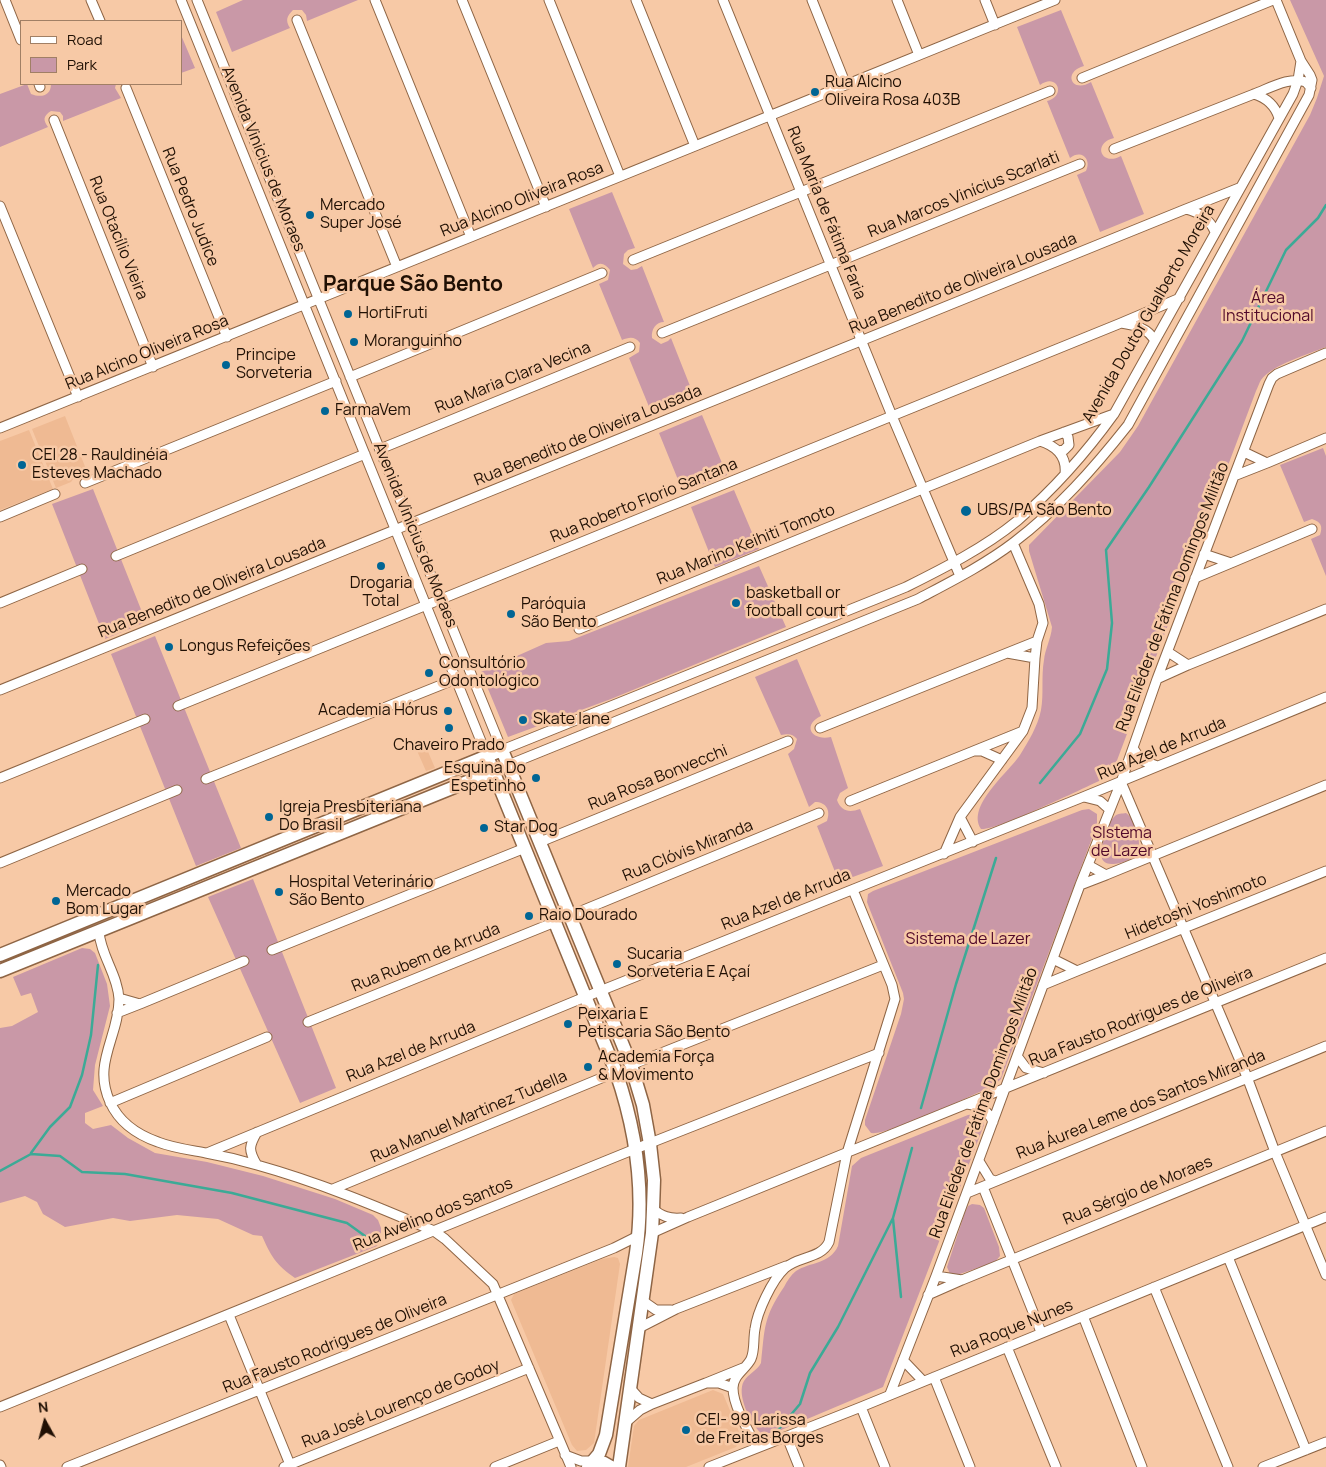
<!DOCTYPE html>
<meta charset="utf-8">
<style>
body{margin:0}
#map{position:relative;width:1326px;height:1467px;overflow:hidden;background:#f7c9a6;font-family:Manrope,sans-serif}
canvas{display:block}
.legend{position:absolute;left:20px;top:20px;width:162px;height:65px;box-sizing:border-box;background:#f7c9a6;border:1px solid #a17f65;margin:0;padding:6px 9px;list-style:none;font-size:15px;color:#201004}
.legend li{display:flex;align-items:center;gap:10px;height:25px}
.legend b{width:25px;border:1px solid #a17f65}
.north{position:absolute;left:20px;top:1397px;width:50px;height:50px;-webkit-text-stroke:4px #f7c9a6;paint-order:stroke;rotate:353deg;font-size:14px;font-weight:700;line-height:20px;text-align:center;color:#201004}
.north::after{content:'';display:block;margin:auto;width:18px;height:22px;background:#201004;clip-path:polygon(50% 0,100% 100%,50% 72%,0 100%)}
</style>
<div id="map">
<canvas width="1326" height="1467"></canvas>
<ul class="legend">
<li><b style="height:6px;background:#fff"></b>Road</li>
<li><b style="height:14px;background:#c998a7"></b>Park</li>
</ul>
<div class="north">N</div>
</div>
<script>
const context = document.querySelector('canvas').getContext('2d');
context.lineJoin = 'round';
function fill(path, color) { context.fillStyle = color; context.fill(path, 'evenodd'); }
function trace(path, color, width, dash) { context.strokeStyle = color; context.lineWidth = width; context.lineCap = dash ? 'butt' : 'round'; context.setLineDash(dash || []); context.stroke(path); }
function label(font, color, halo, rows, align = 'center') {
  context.font = font + ' Manrope,sans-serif'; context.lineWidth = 5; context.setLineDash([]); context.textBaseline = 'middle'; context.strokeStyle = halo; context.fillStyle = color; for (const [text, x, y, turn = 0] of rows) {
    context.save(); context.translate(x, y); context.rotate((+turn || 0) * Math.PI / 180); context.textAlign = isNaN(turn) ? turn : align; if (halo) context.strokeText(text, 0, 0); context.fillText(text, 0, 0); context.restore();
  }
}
fill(new Path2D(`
 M65 416 86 469 77 474 71 482 56 488 32 429Z
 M29 430 53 489 0 510V441Z
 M423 740 435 768 426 771 414 744Z
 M614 1257 618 1258 620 1264 594 1443 586 1450 577 1451 572 1445 511 1300 514 1294 602 1259Z
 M713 1390 723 1394 740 1434V1441L736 1447 686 1467H628L634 1426 639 1420Z`), '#efba93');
fill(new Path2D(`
 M243 0H358L307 21 306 15 302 10H293C287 16 285 20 290 28L232 52 216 12Z
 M1290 0H1326V347C1309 354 1272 365 1261 380 1259 383 1258 387 1256 391L1113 771 1108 777C1087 786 997 831 981 829 966 806 1008 773 1020 755 1028 742 1038 726 1041 710 1044 694 1041 677 1044 660 1045 649 1051 639 1052 627L1029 551V545L1120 452 1138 426 1310 115 1317 98 1324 76Z
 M1061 10 1084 66C1062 72 1072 94 1091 82L1114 138C1092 143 1101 167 1121 156L1144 214 1100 232 1077 175 1086 171C1092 159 1081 149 1070 158L1047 101C1067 96 1057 72 1040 85L1017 27Z
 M181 35 195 68 181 73Z
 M27 84 31 94C41 98 51 96 51 84H116L115 88 121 98 63 121V116L60 112 51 111C43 116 43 120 48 127L0 147V94Z
 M612 192 635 248 628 250 624 254 623 264 631 270 637 269 642 266 664 322C656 322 651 329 652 338L661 344 668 341 671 338 694 396 652 414 629 358 639 352 640 343C635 336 629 337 622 340L599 284 608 280 610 270C605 263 599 261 593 268L569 209Z
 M702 415 727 475 683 492 659 433Z
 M1323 448 1326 456V576L1311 539 1320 535C1323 526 1321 522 1312 519L1304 522 1280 465Z
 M93 489 146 622 105 639 52 504Z
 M734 490 759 549 715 567 691 507Z
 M759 566 786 627 611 699 508 737 481 672 546 643 569 641Z
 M155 636 241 848 196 866 111 654Z
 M797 659 821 716C802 725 811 741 831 737L848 788 840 793 837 800C841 811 849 813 860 809L883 866 839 882 817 826 827 821C831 810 826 802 815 802L809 807 788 754 794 749 797 739C792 733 788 734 781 735L755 677Z
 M1089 809 1097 814V825L1001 1079 993 1086C972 1095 888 1136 871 1133L865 1125V1120L901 1014 904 999 903 993 870 910 867 902 868 894 873 891 1082 810Z
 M1126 813C1137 821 1140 839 1139 852 1134 858 1128 861 1120 863 1094 869 1101 848 1106 833 1108 827 1110 820 1115 816 1118 813 1122 814 1126 813Z
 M253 879 336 1088 300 1103 208 897Z
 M89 926 92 928 0 966V961Z
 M82 948 90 949 95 953 107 984 110 1006 95 1065 93 1090 103 1106 85 1113V1123L93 1129 111 1125 128 1138 155 1153 207 1162 263 1176 335 1199 373 1215 378 1220 381 1228V1237L377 1246 295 1278C276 1265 271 1256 262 1236L253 1235 218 1219 177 1215 130 1221 113 1218 65 1227 43 1214 37 1202 25 1196 0 1203V1028L12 1026 38 1012 31 993 21 996 13 977Z
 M968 1115C976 1114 983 1116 984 1125L883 1387 774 1433H761C750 1423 736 1394 744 1381 749 1373 757 1371 761 1363 765 1328 763 1318 784 1287 787 1281 791 1275 796 1271 810 1262 830 1264 838 1246L852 1166 861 1158Z
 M972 1204 980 1205 984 1208 999 1247 1000 1256 995 1262 954 1276 950 1274 947 1267 965 1212 968 1206Z`), '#c998a7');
trace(new Path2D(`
 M1040 783 1080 734 1107 669 1112 623 1106 550 1149 487 1242 341 1286 250 1318 218 1326 205
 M921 1108 956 984 996 858
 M31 1153 50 1127 70 1107 82 1075 91 1035 98 965
 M0 1171 31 1154 60 1156 82 1172 125 1174 232 1193 347 1223 365 1236
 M893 1219 901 1297
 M778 1430 800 1404 810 1373 838 1327 893 1218 912 1148`), '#3caa96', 2.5);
const street = new Path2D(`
 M5 0 21 40
 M91 0 100 21
 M181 0 487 756
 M197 0 502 750 906 587C944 568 984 548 1017 521 1054 489 1086 453 1114 414L1293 94 1298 80 1301 61
 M375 0 471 237
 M462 0 546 207
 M549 0 620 176
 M636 0 695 146
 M723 0 892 416 960 576
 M812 0 846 85
 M897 0 919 55
 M985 0 995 25
 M297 20 397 267
 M1082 78 1273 0
 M39 84 40 87
 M126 88 227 337
 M1279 118C1275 105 1267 98 1254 94 1270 88 1290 76 1306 82L1311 88
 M54 120 153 367
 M1114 149 1254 94
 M0 206 78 397
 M1215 232C1210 219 1200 213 1186 209L1239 188
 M633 260 1050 91
 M662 333 1080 164
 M1155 341C1148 328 1135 325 1121 323L1180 298
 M350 377 602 273
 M0 428 1055 0
 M1040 441C1056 446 1067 456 1065 474
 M380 449 630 347
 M1059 451 1064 450 1069 445 1068 437 1064 432
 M1267 463 1326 438
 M1234 476 1267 463 1244 452
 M85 483 336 381
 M0 517 55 494
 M116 556 365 454
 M1231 563 1312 529
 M1195 578 1231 563 1204 554
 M0 603 82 569
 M579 629 1040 441 1114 414
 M1035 658 1007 653 1037 641
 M1188 665 1326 609
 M1157 679 1188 665 1168 652
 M0 690 1186 209
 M178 706 1121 323
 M820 728 1007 653
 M1133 748 1141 760 1157 766
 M976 751H982L1002 760
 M508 765 918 599C950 582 984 565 1013 543 1058 509 1094 468 1128 425L1309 95 1312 80 1310 75 1301 61 1276 0
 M0 778 145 719
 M206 779 456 679
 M1121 782 1247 1077 1275 1152 1326 1275
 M1084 797 1100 801 1110 810
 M850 801 1023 731
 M960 817 1023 731 1032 708 1035 658 1037 641 1043 623 1039 604 1013 543
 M540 842 788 741
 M944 854 960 817 973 842
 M0 863 177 790
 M1106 875 1326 785
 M1080 885 1106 875 1088 865
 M569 916 819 813
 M99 931C100 954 118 975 119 999 119 1037 92 1063 110 1102 119 1122 138 1135 158 1142 173 1148 190 1150 206 1153 223 1156 240 1160 257 1165 318 1182 376 1206 434 1231L445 1239 493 1284 571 1467
 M272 950 525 848
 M1077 971 1326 871
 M1043 985 1077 971 1053 959
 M140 1004 244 961
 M117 1013 140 1004 119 998
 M308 1022 555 922
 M1017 1056 1026 1068 1044 1073
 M631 1065 883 965
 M110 1103 267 1037
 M967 1104C980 1106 988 1110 993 1122
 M207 1153 585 997 1083 797 1326 697
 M979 1161 990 1179 995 1181
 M257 1165C248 1150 249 1146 257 1132
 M983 1187 1041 1332
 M333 1189 616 1072
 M967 1193 1326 1046
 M653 1209C662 1216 669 1219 681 1218
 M652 1233 688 1217 1326 958
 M1228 1257 1306 1450
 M962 1280 1326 1131
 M1154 1287 1228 1467
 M928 1295 962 1280 936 1276
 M643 1301 656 1310H671
 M229 1315 291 1467
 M1083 1316 1142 1467
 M639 1328 676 1309 786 1266
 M1007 1347 1056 1467
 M903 1360 923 1381
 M934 1377 970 1467
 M733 1388 719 1383H706L743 1368
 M890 1394 936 1276 1080 885 1121 782 1157 679 1269 384 1272 378 1277 374 1326 353
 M652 1404 706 1383
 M0 1407 635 1149 879 1053
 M861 1407 885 1467
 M625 1423 640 1410 652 1404 639 1398 630 1388
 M787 1437 799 1467
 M757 1447C749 1432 733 1406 733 1388 733 1375 746 1369 751 1359 755 1350 753 1339 755 1329 757 1312 772 1280 785 1268 798 1256 821 1259 829 1242L847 1153 895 999 892 985 853 890
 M565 1455 581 1461H594
 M0 1465 1 1467
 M67 1467 614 1248 638 1236
 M284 1467 529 1368
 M495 1467 559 1441
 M709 1467 861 1407 1326 1217
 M1263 1467 1326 1442`);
const secondary = new Path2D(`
 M487 756 616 1072C636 1130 645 1192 636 1253L606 1435 599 1454 588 1467
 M0 955 502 750 631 1065 643 1105 650 1144 654 1180 653 1209 652 1233 619 1467
 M0 971 499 769
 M594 1461 604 1463 611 1467`);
trace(street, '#8e6545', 11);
trace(secondary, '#8e6545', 15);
trace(street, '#fff', 9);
trace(secondary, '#fff', 12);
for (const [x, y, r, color] of [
 [815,92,5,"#006594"],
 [310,215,5,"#006594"],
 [348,314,5,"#006594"],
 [354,342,5,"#006594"],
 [226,365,5,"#006594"],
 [325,411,5,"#006594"],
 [22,465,5,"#006594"],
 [966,511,6,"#006594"],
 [381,566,5,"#006594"],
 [736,603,5,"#006594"],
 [511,614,5,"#006594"],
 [169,647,5,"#006594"],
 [429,673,5,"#006594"],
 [448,711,5,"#006594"],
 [523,720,5,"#006594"],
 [449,728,5,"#006594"],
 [536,778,5,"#006594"],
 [269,817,5,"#006594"],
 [484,828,5,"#006594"],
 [279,892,5,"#006594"],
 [56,901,5,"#006594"],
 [529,916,5,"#006594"],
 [617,964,5,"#006594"],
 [568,1024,5,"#006594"],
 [588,1067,5,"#006594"],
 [686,1430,5,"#006594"]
]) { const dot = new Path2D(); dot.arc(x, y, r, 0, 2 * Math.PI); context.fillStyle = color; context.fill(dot); trace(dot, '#f7c9a6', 2); }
label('16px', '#201004', '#f7c9a6', [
 ["Rua Alcino",825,83],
 ["Oliveira Rosa 403B",825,101],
 ["Mercado",320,206],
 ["Super José",320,224],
 ["HortiFruti",358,314],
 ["Moranguinho",364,342],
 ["Principe",236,356],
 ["Sorveteria",236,374],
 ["FarmaVem",335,411],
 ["CEI 28 - Rauldinéia",32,456],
 ["Esteves Machado",32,474],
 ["UBS/PA São Bento",977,511],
 ["Drogaria",381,584,"center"],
 ["Total",381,602,"center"],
 ["basketball or",746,594],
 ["football court",746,612],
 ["Paróquia",521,605],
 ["São Bento",521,623],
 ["Longus Refeições",179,647],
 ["Consultório",439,664],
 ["Odontológico",439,682],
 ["Academia Hórus",438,711,"right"],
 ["Skate lane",533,720],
 ["Chaveiro Prado",449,746,"center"],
 ["Esquina Do",526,769,"right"],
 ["Espetinho",526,787,"right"],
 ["Igreja Presbiteriana",279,808],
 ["Do Brasil",279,826],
 ["Star Dog",494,828],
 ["Hospital Veterinário",289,883],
 ["São Bento",289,901],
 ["Mercado",66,892],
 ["Bom Lugar",66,910],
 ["Raio Dourado",539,916],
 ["Sucaria",627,955],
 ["Sorveteria E Açaí",627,973],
 ["Peixaria E",578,1015],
 ["Petiscaria São Bento",578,1033],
 ["Academia Força",598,1058],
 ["& Movimento",598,1076],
 ["CEI- 99 Larissa",696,1421],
 ["de Freitas Borges",696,1439]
], 'left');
label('16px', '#201004', '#f7c9a6', [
 ["Avenida Vinicius de Moraes",263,159,68],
 ["Rua Marcos Vinícius Scarlati",964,195,-22],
 ["Rua Alcino Oliveira Rosa",522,200,-22],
 ["Rua Pedro Judice",190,207,68],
 ["Rua Maria de Fátima Faria",826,213,68],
 ["Rua Otacílio Vieira",118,238,68],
 ["Rua Benedito de Oliveira Lousada",963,284,-22],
 ["Avenida Doutor Gualberto Moreira",1149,314,-60],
 ["Rua Alcino Oliveira Rosa",147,353,-22],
 ["Rua Maria Clara Vecina",513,378,-22],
 ["Rua Benedito de Oliveira Lousada",588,436,-22],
 ["Rua Roberto Florio Santana",644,501,-22],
 ["Avenida Vinicius de Moraes",415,535,68],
 ["Rua Marino Keihiti Tomoto",746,545,-22],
 ["Rua Benedito de Oliveira Lousada",212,588,-22],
 ["Rua Eliéder de Fátima Domingos Militão",1173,597,-69],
 ["Rua Azel de Arruda",1162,749,-23],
 ["Rua Rosa Bonvecchi",658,778,-22],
 ["Rua Clóvis Miranda",688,851,-22],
 ["Rua Azel de Arruda",786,900,-22],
 ["Hidetoshi Yoshimoto",1196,907,-22],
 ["Rua Rubem de Arruda",426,958,-22],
 ["Rua Fausto Rodrigues de Oliveira",1141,1017,-22],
 ["Rua Azel de Arruda",411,1052,-22],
 ["Rua Eliéder de Fátima Domingos Militão",984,1103,-70],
 ["Rua Áurea Leme dos Santos Miranda",1141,1105,-22],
 ["Rua Manuel Martinez Tudella",469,1117,-23],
 ["Rua Sérgio de Moraes",1138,1191,-22],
 ["Rua Avelino dos Santos",433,1215,-22],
 ["Rua Roque Nunes",1012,1329,-22],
 ["Rua Fausto Rodrigues de Oliveira",335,1344,-22],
 ["Rua José Lourenço de Godoy",401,1404,-22]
]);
label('16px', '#50082a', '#f7c9a6', [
 ["Área",1268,299],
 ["Institucional",1268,317],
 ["SIstema",1122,834],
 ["de Lazer",1122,852],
 ["Sistema de Lazer",968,940]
]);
label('bold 21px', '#201004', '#f7c9a6', [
 ["Parque São Bento",413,285]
]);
</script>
